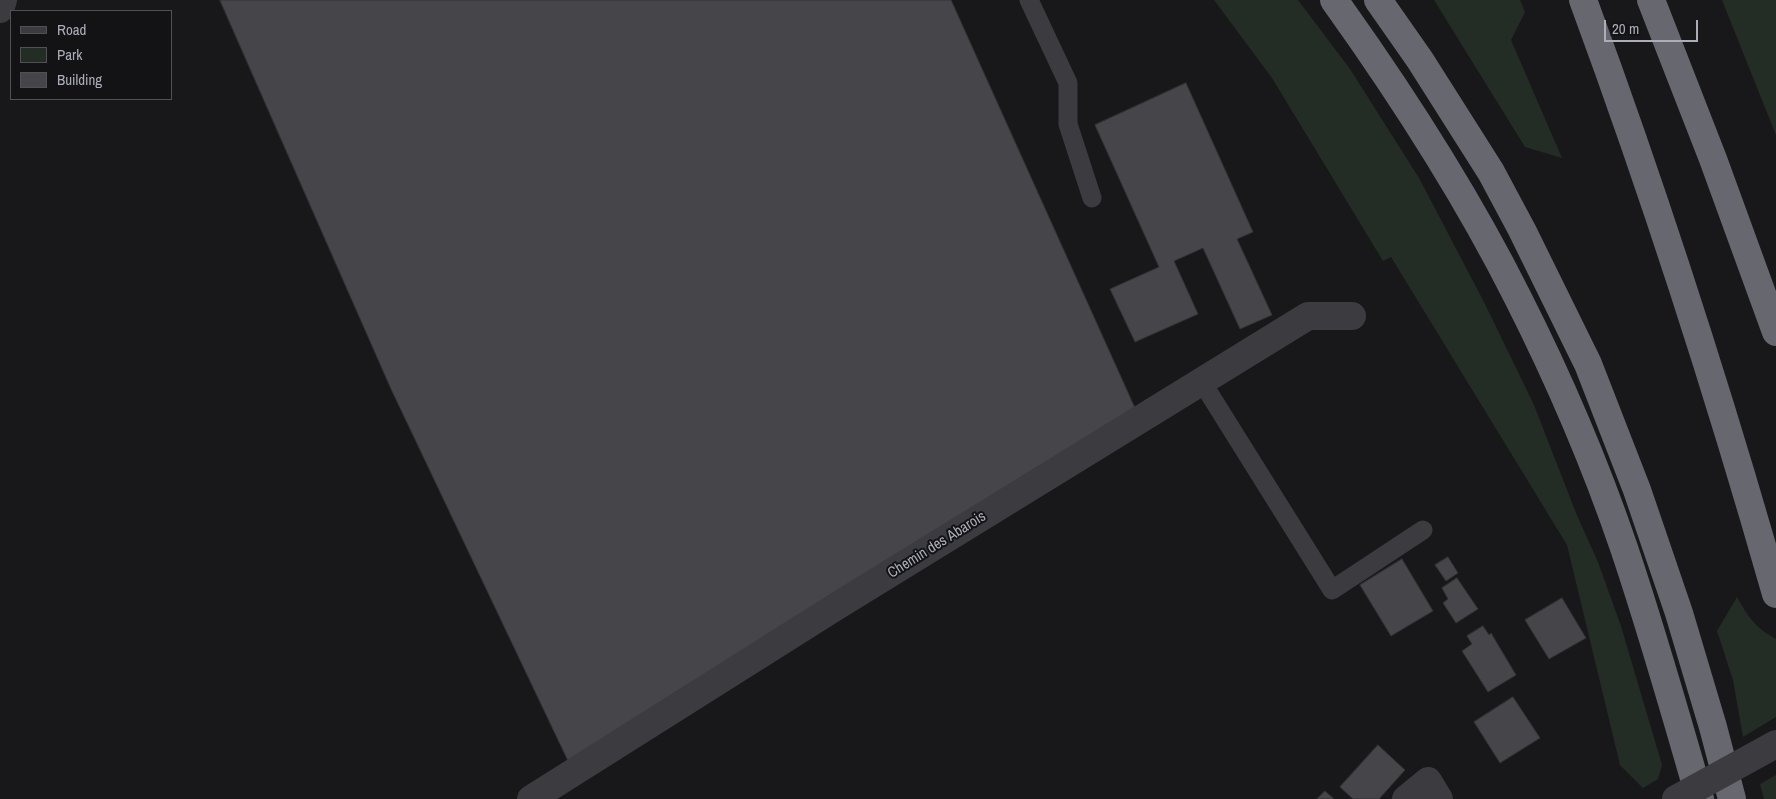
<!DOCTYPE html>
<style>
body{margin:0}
#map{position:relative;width:1776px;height:799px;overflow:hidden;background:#18181a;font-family:"Archivo Narrow",sans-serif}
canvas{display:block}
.legend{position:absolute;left:10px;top:10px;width:162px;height:90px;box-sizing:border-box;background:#131315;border:1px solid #505156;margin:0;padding:6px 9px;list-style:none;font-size:15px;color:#abadb8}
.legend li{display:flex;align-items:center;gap:10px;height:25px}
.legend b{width:25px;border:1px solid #505156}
.scale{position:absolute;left:1604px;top:20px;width:94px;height:22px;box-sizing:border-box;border:2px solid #abadb8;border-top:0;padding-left:6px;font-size:15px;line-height:18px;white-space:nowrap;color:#abadb8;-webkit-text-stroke:4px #131315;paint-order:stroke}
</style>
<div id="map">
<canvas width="1776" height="799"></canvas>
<ul class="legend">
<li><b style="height:6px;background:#3b3b40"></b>Road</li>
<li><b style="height:14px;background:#242c26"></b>Park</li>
<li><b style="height:14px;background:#45454a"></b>Building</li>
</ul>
<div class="scale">20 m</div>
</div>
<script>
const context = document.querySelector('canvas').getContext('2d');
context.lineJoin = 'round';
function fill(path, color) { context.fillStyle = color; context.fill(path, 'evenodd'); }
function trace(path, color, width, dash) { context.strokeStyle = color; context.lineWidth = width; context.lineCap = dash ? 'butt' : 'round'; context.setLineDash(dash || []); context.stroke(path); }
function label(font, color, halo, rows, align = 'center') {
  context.font = font + ' "Archivo Narrow",sans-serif'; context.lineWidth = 4; context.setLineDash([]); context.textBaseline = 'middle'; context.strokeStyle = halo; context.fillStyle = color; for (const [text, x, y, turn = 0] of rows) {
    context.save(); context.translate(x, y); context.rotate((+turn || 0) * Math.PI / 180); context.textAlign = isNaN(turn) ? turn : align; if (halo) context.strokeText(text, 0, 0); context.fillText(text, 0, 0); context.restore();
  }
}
fill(new Path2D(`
 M1214 0H1298L1350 69 1419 178 1484 302 1534 405 1576 513 1598 562 1621 626 1662 765 1658 779 1643 788 1620 765 1567 545 1391 257 1383 261 1272 78Z
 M1434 0H1520L1525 12 1511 40 1562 158 1525 147Z
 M1722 0H1776V135Z
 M1737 597C1748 617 1756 628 1776 639V717L1743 737 1733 680 1717 631Z
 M1776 775V799H1764L1760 784Z`), '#242c26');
const building = new Path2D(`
 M220 0H951L1135 408 569 763 391 389Z
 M1186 83 1253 232 1237 239 1272 315 1240 329 1203 248 1174 261 1198 314 1135 342 1110 289 1159 267 1095 125Z
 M1448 557 1458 573 1446 581 1435 565Z
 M1402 559 1433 611 1391 636 1360 585Z
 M1457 578 1478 609 1456 623 1443 603 1448 599 1442 588Z
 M1562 598 1586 638 1549 659 1525 620Z
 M1483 626 1489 635 1491 633 1516 675 1488 692 1462 651 1472 644 1467 636Z
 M1513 697 1540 738 1500 763 1474 722Z
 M1378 745 1405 770 1379 799H1353L1340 787Z
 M1325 791 1334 799H1317Z`);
fill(building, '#45454a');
trace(building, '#333235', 1);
trace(new Path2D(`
 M1029 0 1068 83V124L1092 198
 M1202 382 1332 590 1423 530`), '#3b3b40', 19);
trace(new Path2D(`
 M0 9 3 0
 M531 799 837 606 1308 316H1352
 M1406 799 1428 781 1439 799`), '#3b3b40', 28);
trace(new Path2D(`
 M1334 0C1402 95 1466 194 1518 298 1559 379 1595 463 1624 548 1652 631 1676 715 1700 799
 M1378 0 1420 60 1491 172 1522 230 1588 364 1637 490 1679 613 1713 727 1732 799
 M1583 0C1655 195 1719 394 1776 594
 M1651 0 1713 159 1776 332`), '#66676f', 28);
trace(new Path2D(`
 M1676 799 1776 744`), '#3b3b40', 28);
label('15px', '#abadb8', '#131315', [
 ["Chemin des Abarois",937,545,-32]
]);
</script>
